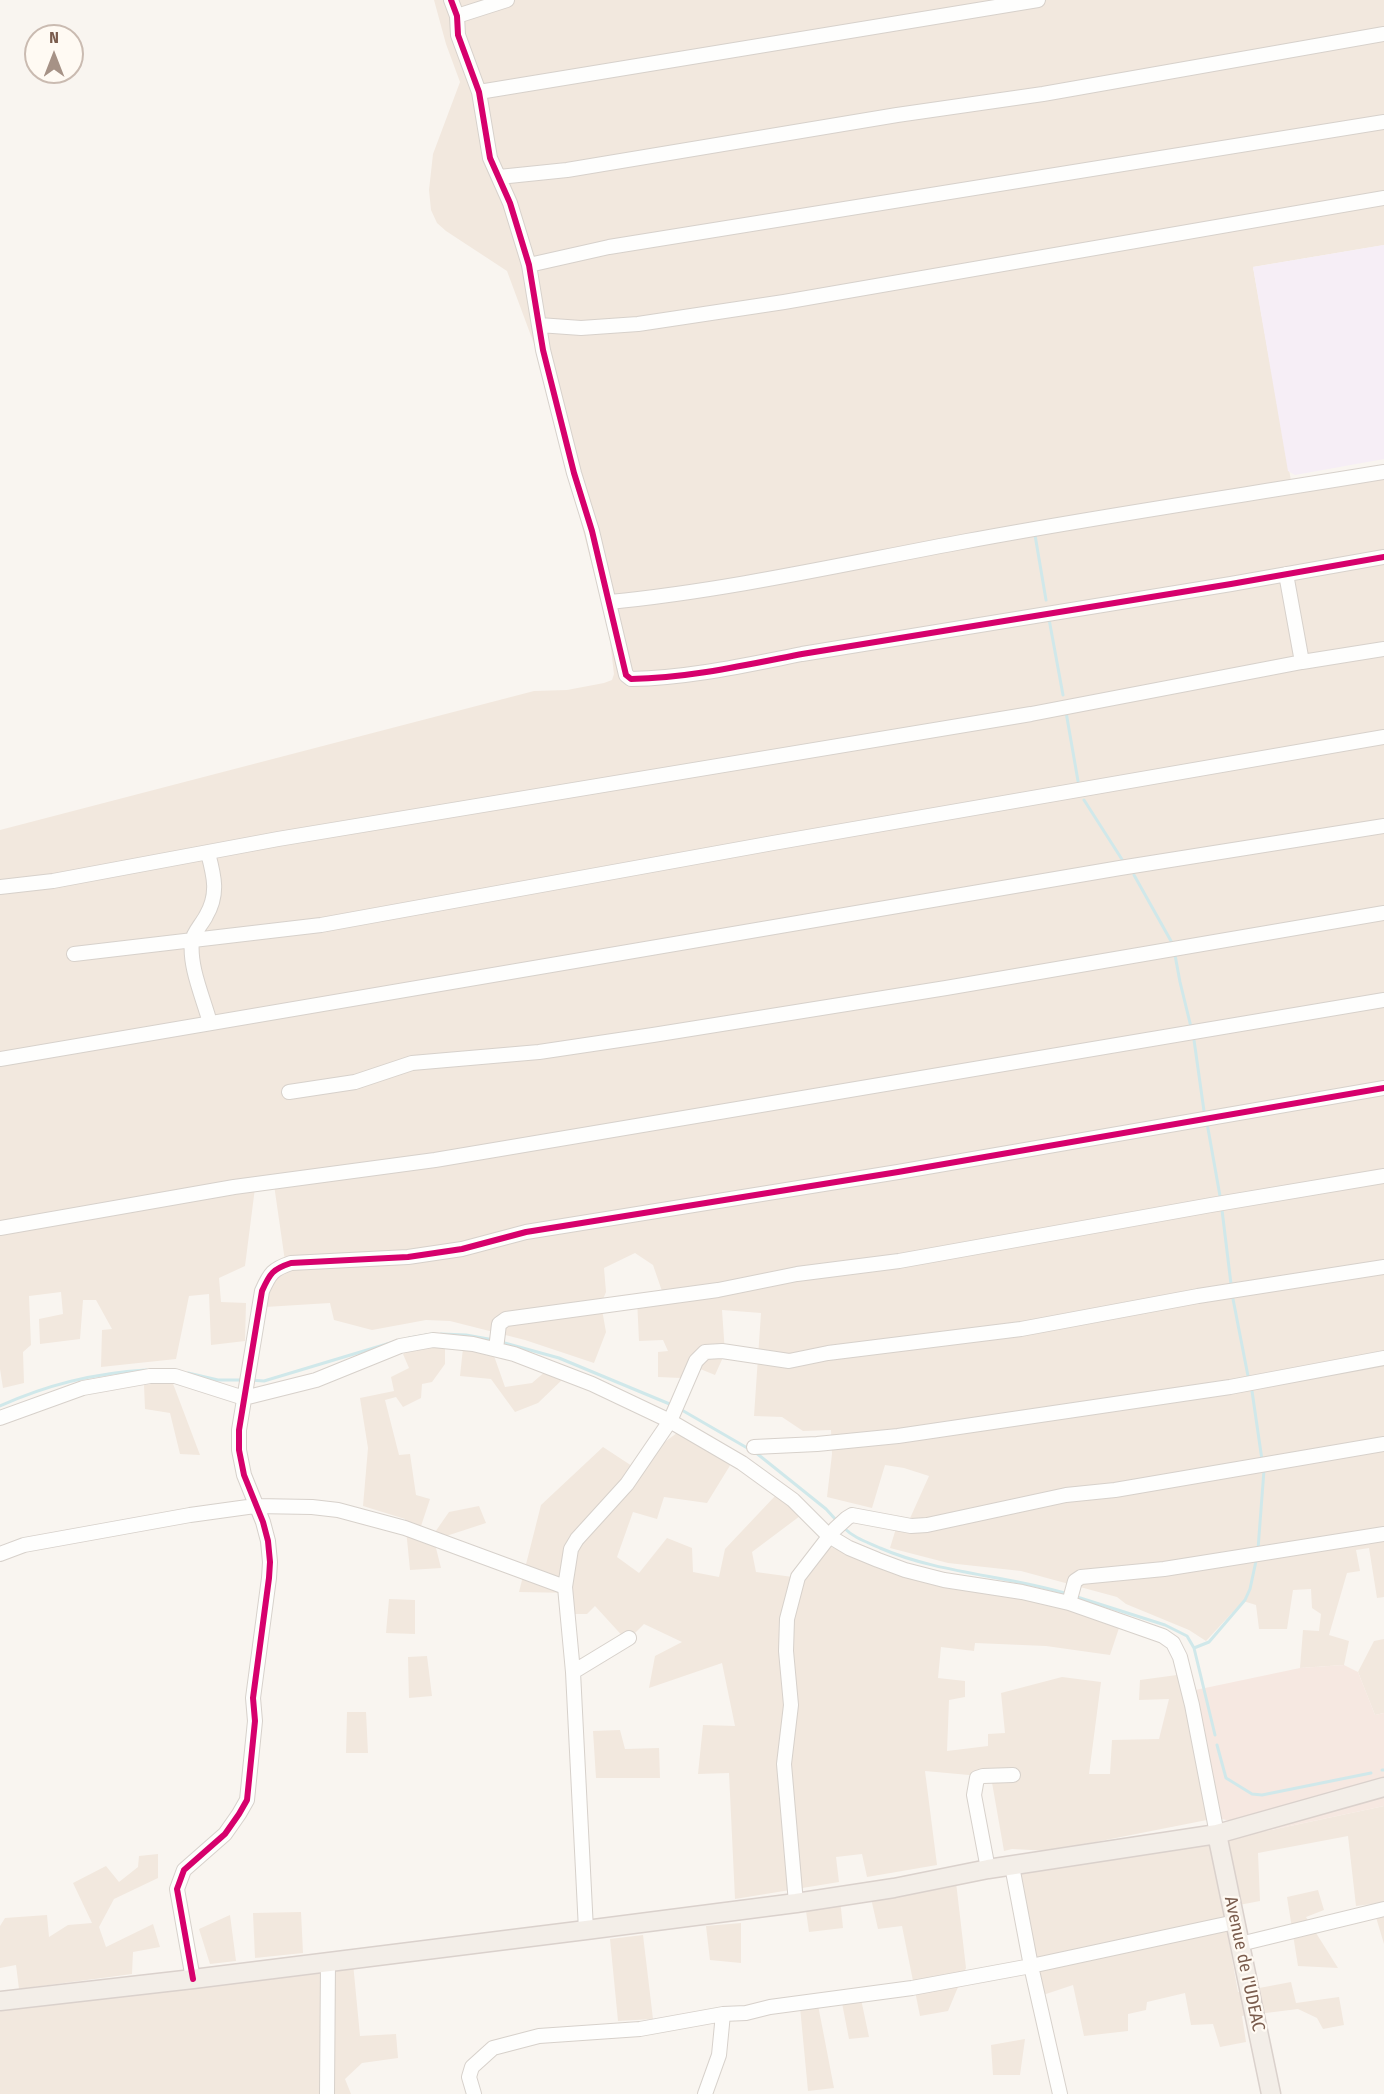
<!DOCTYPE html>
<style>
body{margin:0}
#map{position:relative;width:1384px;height:2094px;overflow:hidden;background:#f9f5f0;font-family:"Fira Sans Condensed",sans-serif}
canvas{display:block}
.north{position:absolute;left:24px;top:24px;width:60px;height:60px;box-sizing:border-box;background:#fffaf3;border:2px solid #cabbb1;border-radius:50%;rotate:0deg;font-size:16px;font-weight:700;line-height:24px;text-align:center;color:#7a5c4d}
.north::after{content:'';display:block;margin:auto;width:21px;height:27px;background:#a69286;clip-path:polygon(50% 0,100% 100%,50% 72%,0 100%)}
</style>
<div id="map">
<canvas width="1384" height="2094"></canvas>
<div class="north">N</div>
</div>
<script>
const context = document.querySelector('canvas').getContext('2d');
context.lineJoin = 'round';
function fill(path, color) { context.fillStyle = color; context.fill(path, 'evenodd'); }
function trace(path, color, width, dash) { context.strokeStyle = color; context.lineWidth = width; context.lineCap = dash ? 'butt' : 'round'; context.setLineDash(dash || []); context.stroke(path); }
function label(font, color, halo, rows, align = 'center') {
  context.font = font + ' "Fira Sans Condensed",sans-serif'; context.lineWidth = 4.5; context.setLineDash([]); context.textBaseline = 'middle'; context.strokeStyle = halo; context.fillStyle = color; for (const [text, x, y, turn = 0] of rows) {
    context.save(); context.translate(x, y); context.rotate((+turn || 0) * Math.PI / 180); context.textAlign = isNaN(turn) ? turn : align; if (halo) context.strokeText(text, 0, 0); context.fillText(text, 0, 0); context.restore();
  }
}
fill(new Path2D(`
 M434 0H1384V245L1253 267 1293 492 1384 477V1597L1377 1598 1369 1548 1356 1550 1360 1571 1347 1573 1329 1635 1349 1641 1344 1665 1300 1668 1303 1630 1319 1631 1321 1614 1312 1608 1311 1589 1293 1590 1287 1629H1259L1256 1605 1243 1601 1206 1641 1189 1630 1126 1604 1117 1597 1021 1571 948 1563 890 1548 897 1525H907L929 1476 904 1468 885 1465 872 1508 827 1497 832 1454 831 1430 803 1431 782 1417 754 1416 761 1313 722 1310 725 1353 715 1375 688 1364 681 1378 658 1377V1352L668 1351 663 1340 639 1341 637 1299 663 1294 653 1265 635 1253 604 1268 606 1292 601 1304 606 1332 594 1363 525 1340 450 1321 426 1320 372 1330 334 1320 330 1303 265 1307 266 1282 286 1268 273 1178 256 1180 245 1266 219 1278 221 1302 246 1303 245 1341 211 1345 209 1294 189 1296 176 1359 101 1367 102 1330 112 1329 96 1300H83L80 1339 40 1344 39 1319 63 1314 61 1292 29 1296 31 1345 23 1352 24 1383 3 1388 0 1369V830L534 691 567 690 604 683 612 680 614 674 607 616 595 577 537 352 507 271 446 231 437 223 431 210 429 190 433 154 460 82 446 44Z
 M410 1347H445V1364L432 1382 422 1384 421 1398 403 1407 396 1397 385 1400 399 1455 410 1454 416 1495 430 1499 420 1529 433 1535 449 1512 479 1506 486 1523 434 1540 441 1568 410 1570 405 1519 363 1506 368 1448 360 1398 394 1391 391 1377 409 1368 403 1354Z
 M463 1348 493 1353 505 1387 532 1383 547 1370 564 1378 538 1403 515 1412 491 1379 460 1376Z
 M172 1381 200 1455 180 1454 170 1413 145 1409 144 1385Z
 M681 1430 734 1459 707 1503 664 1497 657 1519 633 1512 617 1557 639 1573 667 1538 692 1548 693 1572 719 1577 725 1549 776 1495 800 1516 752 1552 756 1572 800 1578 826 1545 904 1574 994 1583 1121 1622 1110 1655 1046 1646 975 1643 974 1651 941 1647 938 1678 965 1681V1697L949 1700 947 1751 988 1746V1734L1005 1733 1001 1693 1062 1677 1101 1682 1089 1774H1110L1112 1740 1159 1739 1169 1699 1139 1700 1140 1680 1177 1675 1186 1692 1217 1818 1050 1851 1012 1849 1004 1851 991 1777 925 1771 937 1865 867 1877 862 1854 836 1857 839 1882 735 1899 729 1773 698 1774 703 1725 735 1726 722 1663 649 1688 655 1656 682 1642 644 1624 627 1641 595 1606 587 1614H574L573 1593 519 1592 541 1505 603 1447 632 1466Z
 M389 1599 415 1600V1634L386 1633Z
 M1384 1639V1713L1375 1715 1358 1672 1374 1641Z
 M427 1656 432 1696 409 1698 408 1657Z
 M347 1712H366L368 1753H346Z
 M620 1730 625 1749 659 1748 660 1778H596L593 1731Z
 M1384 1806V1944L1372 1904 1356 1906 1348 1836 1258 1853 1260 1901 1223 1908 1238 1992 1291 1982 1296 2003 1339 1997 1344 2025 1323 2029 1317 2018 1298 2009 1242 2016 1246 2042 1220 2047 1213 2024 1191 2025 1185 1993 1147 2002 1146 2010 1128 2014V2031L1084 2036 1073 1985 1043 1995 1016 1868 1271 1830Z
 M158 1854V1878L114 1899 99 1927 106 1947 153 1924 160 1947 133 1952 132 1974 19 1989 16 1965 0 1968V1926L5 1918 47 1915 49 1937 68 1925 92 1923 73 1883 106 1866 119 1882 138 1867 139 1856Z
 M956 1882 966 1968 948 2011 920 2016 902 1926 878 1929 870 1894Z
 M1318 1890 1324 1910 1306 1917 1338 1968 1298 1966 1287 1897Z
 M840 1899 843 1928 809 1932 805 1904Z
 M301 1912 303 1953 255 1958 253 1913Z
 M230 1915 236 1961 210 1964 199 1929Z
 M741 1923V1963L710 1960 706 1926Z
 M643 1935 653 2019 618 2021 610 1939Z
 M353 1963 360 2036 396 2034 398 2058 362 2063 345 2079 351 2094H0V2006Z
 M861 1999 869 2037 849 2039 842 2003Z
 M818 2005 834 2088 808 2091 800 2007Z
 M1025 2039 1020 2075H993L991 2045Z`), '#f2e8de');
fill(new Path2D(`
 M1344 1665 1358 1672 1375 1715 1384 1713V1806L1271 1830 1217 1818 1186 1692 1300 1668Z`), '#f6e8e1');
fill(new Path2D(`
 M1384 245V459L1295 475 1288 471 1253 267Z`), '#f6eef6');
trace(new Path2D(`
 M1035 535 1046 600
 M1049 619 1063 695
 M1066 712 1078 781
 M1084 800 1123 861
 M1134 875 1171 941
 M1175 955 1180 982 1191 1027
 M1194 1040 1204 1111
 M1207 1123 1220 1196
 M1222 1210 1231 1284
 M1233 1299 1248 1376
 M441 1334 466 1335 494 1340
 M409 1338 432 1334
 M501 1342 559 1358 672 1405
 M188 1373 218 1380H244
 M250 1380 264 1381 397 1341
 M1252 1391 1262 1460
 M0 1406C46 1385 95 1373 146 1370
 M680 1409 749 1449
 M755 1452 826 1509 837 1521
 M844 1528C854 1538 867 1542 880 1548 940 1574 1006 1575 1068 1594
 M1258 1549 1264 1470
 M1074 1596 1165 1625 1187 1636 1194 1648 1215 1735
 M1194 1648 1209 1642 1245 1600 1250 1589 1256 1561
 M1217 1745 1226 1778 1252 1794 1262 1795 1371 1773
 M1382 1770H1384`), '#d0e8ea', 3);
const minor = new Path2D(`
 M451 0 457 16 458 35 479 92 490 158 510 203 529 265 543 350 574 473 592 531 626 675 631 679C689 678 746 665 802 654L1231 584 1384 557
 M457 16 507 0
 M479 92 1038 0
 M499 177 567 170 897 115 1043 94 1384 34
 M529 265 609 247 1384 122
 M539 325 581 328 638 324 784 302 1384 198
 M1286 574 1302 662
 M610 602C731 590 848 563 967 541 1106 515 1245 495 1384 472
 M208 853C214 876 219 894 206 916 202 924 193 933 192 941 189 967 203 997 210 1023
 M0 887 53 881 278 839 1031 714 1302 662 1384 649
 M74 954 321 925 773 843 1384 737
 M0 1059 1120 868 1384 826
 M289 1092 355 1082 412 1063 539 1052 653 1035 946 988 1384 913
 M0 1228 234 1187 435 1160 1384 1000
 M496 1349 499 1324 506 1319 718 1290 797 1274 899 1261 1211 1205 1384 1176
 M0 1418 83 1388 150 1376H175L244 1398 316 1380 400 1346 433 1340 473 1344 514 1354 592 1384 670 1421 742 1463 793 1500 829 1536 849 1548 878 1560 905 1570 944 1580 1022 1592 1069 1603 1163 1636 1173 1643 1180 1657 1192 1705 1217 1834
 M754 1447 817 1444 898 1436 1230 1387 1384 1358
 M0 1554 24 1545 190 1515 255 1506 312 1507 338 1510 405 1528 565 1587
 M1069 1603 1075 1581 1081 1577 1164 1569 1384 1534
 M573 1672 629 1638
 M1012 1866 1031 1966 1060 2094
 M988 1869 974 1795 977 1778 983 1776 1013 1775
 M796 1903 784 1764 791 1705 786 1651 787 1619 798 1577 835 1529 847 1518 852 1515 911 1526 927 1525 1066 1495 1115 1490 1384 1444
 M586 1930 573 1672 565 1587 571 1549 577 1539 627 1484 670 1421 696 1361 705 1352 722 1351 789 1361 828 1353 1021 1329 1198 1296 1384 1267
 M1240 1944 1384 1909
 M193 1979 177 1889 184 1870 225 1834 239 1814 247 1800 255 1721 253 1698 269 1578 270 1562 268 1541 263 1522 244 1475 239 1450V1430L262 1291C270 1273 273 1269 291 1263L408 1257 462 1249 526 1232 898 1172 1384 1088
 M327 2094 328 1961
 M474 2094 469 2077 472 2067 493 2048 539 2036 640 2029 723 2014 746 2013 770 2007 912 1988 1031 1966 1235 1922
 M705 2094 719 2055 723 2014`);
const major = new Path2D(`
 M1217 1834 1271 2094
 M0 2001 193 1979 586 1930 796 1903 894 1888 988 1869 1217 1834 1384 1787`);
trace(minor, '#d7d1cb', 16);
trace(major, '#dad1cc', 21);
trace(minor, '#fefefd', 14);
trace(major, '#f3eee8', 18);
trace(new Path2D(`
 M451 0 457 16 458 35 479 92 490 158 510 203 529 265 543 350 574 473 592 531 626 675 631 679C689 678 746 665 802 654L1231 584 1384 557
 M193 1979 177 1889 184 1870 225 1834 239 1814 247 1800 255 1721 253 1698 269 1578 270 1562 268 1541 263 1522 244 1475 239 1450V1430L262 1291C270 1273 273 1269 291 1263L408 1257 462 1249 526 1232 898 1172 1384 1088`), '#d6006c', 6);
label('18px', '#7a5c4d', '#fffaf3', [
 ["Avenue de I'UDEAC",1244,1964,78]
]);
</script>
